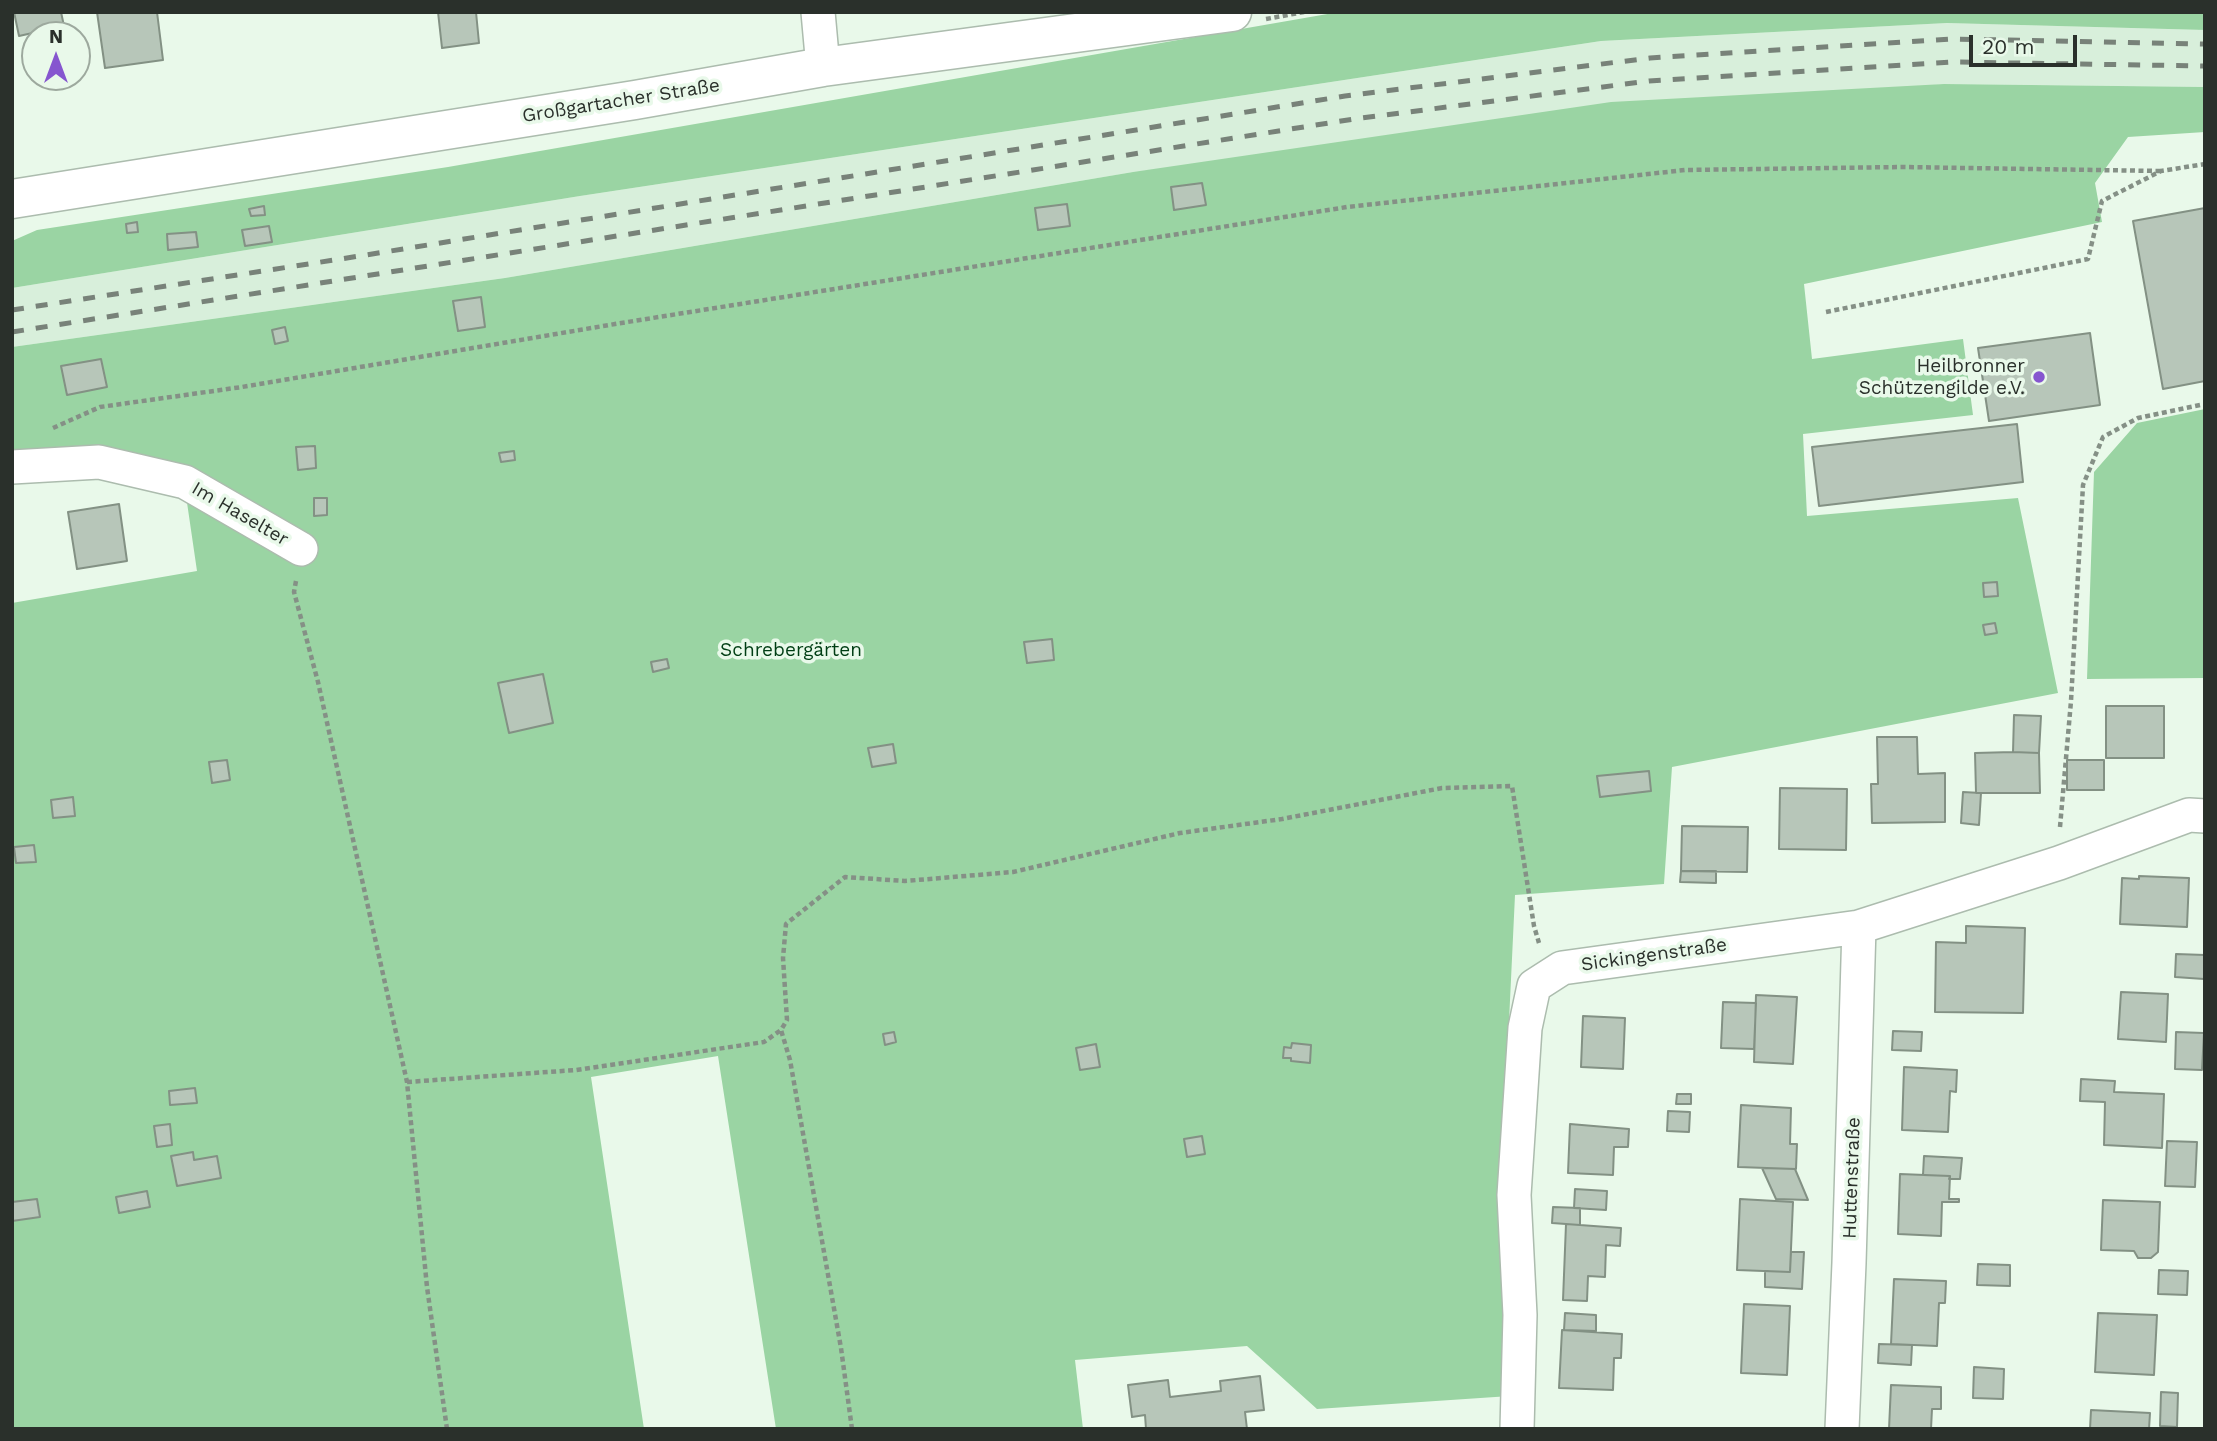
<!DOCTYPE html>
<meta charset="utf-8">
<style>
body{margin:0}
#map{position:relative;width:2217px;height:1441px;overflow:hidden;background:#e9f9ea;font-family:"Work Sans",sans-serif}
canvas{display:block}
.frame{position:absolute;inset:0;border:14px solid #2a302b;pointer-events:none}
.north{position:absolute;left:21px;top:21px;width:70px;height:70px;box-sizing:border-box;background:#e9f9ea;border:2px solid #9da99e;border-radius:50%;rotate:0deg;font-size:19px;font-weight:700;line-height:28px;text-align:center;color:#2a302b}
.north::after{content:'';display:block;margin:auto;width:24px;height:32px;background:#8656cf;clip-path:polygon(50% 0,100% 100%,50% 72%,0 100%)}
.scale{position:absolute;left:1969px;top:35px;width:108px;height:32px;box-sizing:border-box;border:4px solid #2a302b;border-top:0;padding-left:9px;font-size:21px;line-height:24px;white-space:nowrap;color:#2a302b;-webkit-text-stroke:5px #e9f9ea;paint-order:stroke}
</style>
<div id="map">
<canvas width="2217" height="1441"></canvas>
<div class="frame"></div>
<div class="north">N</div>
<div class="scale">20 m</div>
</div>
<script>
const context = document.querySelector('canvas').getContext('2d');
context.lineJoin = 'round';
function fill(path, color) { context.fillStyle = color; context.fill(path, 'evenodd'); }
function trace(path, color, width, dash) { context.strokeStyle = color; context.lineWidth = width; context.lineCap = dash ? 'butt' : 'round'; context.setLineDash(dash || []); context.stroke(path); }
function label(font, color, halo, rows, align = 'center') {
  context.font = font + ' "Work Sans",sans-serif'; context.lineWidth = 7; context.setLineDash([]); context.textBaseline = 'middle'; context.strokeStyle = halo; context.fillStyle = color; for (const [text, x, y, turn = 0] of rows) {
    context.save(); context.translate(x, y); context.rotate((+turn || 0) * Math.PI / 180); context.textAlign = isNaN(turn) ? turn : align; if (halo) context.strokeText(text, 0, 0); context.fillText(text, 0, 0); context.restore();
  }
}
fill(new Path2D(`
 M1947 23 2205 30V87L1944 84 1133 172 505 278 12 347V288L580 196 1601 41Z`), '#d8efdb');
fill(new Path2D(`
 M1339 12H2205V30L1947 23 1601 41 580 196 12 288V241L37 230 448 167Z
 M1944 84 2205 87V132L2128 137 2095 183 2102 222 1804 284 1812 359 1963 339 1973 415 1803 434 1807 516 2018 498 2058 693 1672 767 1664 884 1515 895 1501 1190 1510 1396 1317 1409 1247 1346 1075 1360 1083 1429H776L718 1056 591 1077 644 1429H12V603L197 571 184 482 12 467V347L505 278 1133 172 1611 102Z
 M2205 409V678L2087 679 2094 472 2137 423Z`), '#9ad4a3');
const building = new Path2D(`
 M14 12H61L64 26 19 36Z
 M97 12H157L163 60 105 68Z
 M438 12H476L479 43 442 48Z
 M1202 183 1206 205 1174 210 1171 187Z
 M1067 204 1070 226 1038 230 1035 208Z
 M264 206 265 215 251 216 249 209Z
 M2205 208V381L2163 389 2133 221Z
 M137 222 138 232 127 233 126 224Z
 M269 226 272 242 245 246 242 230Z
 M196 232 198 247 168 250 167 234Z
 M481 297 485 327 458 331 453 301Z
 M285 327 288 341 275 344 272 330Z
 M2090 333 2100 405 1989 421 1978 348Z
 M101 359 107 387 67 395 61 366Z
 M2017 424 2023 482 1819 506 1812 447Z
 M315 446 316 468 298 470 296 447Z
 M514 451 515 460 501 462 499 453Z
 M314 498H327V515L314 516Z
 M119 504 127 561 77 569 68 512Z
 M1997 582 1998 596 1984 597 1983 583Z
 M1995 623 1997 633 1985 635 1983 625Z
 M1052 639 1054 660 1027 663 1024 642Z
 M667 659 669 668 653 672 651 662Z
 M543 674 553 723 509 733 498 683Z
 M2106 706H2164V758H2106Z
 M2014 715 2041 716 2039 753 2013 752Z
 M1877 737H1917L1918 774 1945 773V822L1872 823 1871 784H1878Z
 M893 744 896 763 872 767 868 748Z
 M2013 752 2039 753 2040 793H1976L1975 753Z
 M227 760 230 780 212 783 209 762Z
 M2067 760H2104V790H2067Z
 M1649 771 1651 791 1600 797 1597 776Z
 M1780 788 1847 789 1846 850 1779 849Z
 M1963 792 1981 793 1979 825 1961 823Z
 M73 797 75 816 53 818 51 800Z
 M1682 826 1748 827 1747 872 1681 871Z
 M34 845 36 862 16 863 14 847Z
 M1681 871H1716V883L1680 882Z
 M2139 876 2189 878 2187 927 2120 924 2122 878 2139 879Z
 M1966 926 2025 928 2023 1013 1935 1012 1936 942 1966 943Z
 M2176 954 2205 955 2204 979 2175 977Z
 M2121 992 2168 994 2166 1042 2118 1039Z
 M1756 995 1797 997 1793 1064 1754 1062Z
 M1723 1002 1756 1003 1754 1049 1721 1048Z
 M1583 1016 1625 1018 1623 1069 1581 1067Z
 M1893 1031 1922 1032 1921 1051 1892 1050Z
 M894 1032 896 1042 885 1045 883 1034Z
 M2176 1032 2204 1033 2202 1070 2175 1069Z
 M1292 1043 1311 1045 1310 1063 1291 1061V1058H1283L1284 1047 1291 1048Z
 M1096 1044 1100 1067 1080 1070 1076 1048Z
 M1904 1067 1957 1070 1956 1092 1950 1091 1948 1132 1902 1130Z
 M2081 1079 2115 1081 2114 1092 2164 1094 2162 1148 2104 1145 2105 1102 2080 1101Z
 M195 1088 197 1103 170 1105 169 1091Z
 M1677 1094H1691V1104H1676Z
 M1741 1105 1791 1108 1790 1144H1797L1796 1169 1738 1167Z
 M1668 1111 1690 1112 1689 1132 1667 1131Z
 M170 1124 172 1145 157 1147 154 1126Z
 M1570 1124 1629 1129 1628 1147H1614L1613 1175 1568 1173Z
 M1202 1136 1205 1154 1187 1157 1184 1139Z
 M2167 1141 2197 1142 2195 1187 2165 1186Z
 M193 1152 194 1160 217 1156 221 1178 177 1186 171 1156Z
 M1924 1156 1962 1158 1960 1179H1949L1950 1176 1923 1175Z
 M1762 1168 1795 1169 1808 1200 1776 1199Z
 M1900 1174 1950 1176 1949 1199H1959V1202H1942L1941 1236 1898 1234Z
 M1575 1189 1607 1191 1606 1210 1574 1208Z
 M147 1191 150 1207 119 1213 116 1197Z
 M37 1199 40 1217 12 1221V1202Z
 M1740 1199 1793 1202 1790 1272 1737 1270Z
 M2103 1200 2160 1202 2158 1252 2151 1258H2138L2134 1251 2101 1250Z
 M1553 1207 1580 1208V1225L1552 1223Z
 M1566 1224 1621 1228 1620 1246 1606 1245 1605 1277 1588 1276 1587 1301 1563 1300Z
 M1791 1252H1804L1802 1289 1765 1287V1271L1790 1272Z
 M1978 1264 2010 1265V1286L1977 1285Z
 M2159 1270 2188 1271 2187 1295 2158 1294Z
 M1894 1279 1946 1281 1945 1303H1939L1937 1346 1891 1344Z
 M1744 1304 1790 1306 1787 1375 1741 1373Z
 M1565 1313 1596 1315V1331L1564 1330Z
 M2098 1313 2157 1315 2154 1375 2095 1372Z
 M1562 1330 1622 1334 1621 1358H1614L1613 1390 1559 1388Z
 M1879 1344 1912 1345 1911 1365 1878 1363Z
 M1974 1367 2004 1369 2003 1399 1973 1398Z
 M1260 1376 1264 1410 1245 1412 1247 1429H1146L1145 1415 1132 1417 1128 1385 1168 1380 1170 1397 1221 1391 1220 1381Z
 M1891 1385 1941 1387V1409H1932L1931 1429H1889Z
 M2161 1392 2178 1393 2177 1427 2160 1426Z
 M2091 1410 2150 1413 2149 1429H2090Z`);
fill(building, '#b7c6b9');
trace(building, '#839184', 2);
const street = new Path2D(`
 M818 12 823 67
 M12 467 99 462 185 482 301 549
 M1517 1429 1520 1315 1514 1195 1525 1028 1534 986 1562 968 1859 927 2059 863 2189 815 2205 816
 M1842 1429 1849 1263 1859 927`);
const primary = new Path2D(`
 M12 199 635 100 823 67 1232 12`);
trace(street, '#acbcae', 36);
trace(primary, '#acbcae', 41);
trace(new Path2D(`
 M1266 19 1304 12
 M1826 312 2088 259 2102 201 2161 171 2205 164
 M53 428 100 407 242 387 615 324 1347 207 1685 170 1902 167 2161 171
 M296 581 294 592 318 682 407 1082 427 1287 447 1429
 M2060 827 2071 701 2083 485 2103 437 2138 418 2205 404
 M407 1082 576 1070 764 1042 781 1030
 M852 1429 841 1348 790 1060 781 1030 787 1020 783 958 786 924 845 877 905 881 1013 872 1180 833 1282 819 1442 788 1512 786 1534 926 1539 943`), '#859086', 4.5, [5, 3.5]);
trace(street, '#fff', 33);
trace(primary, '#fff', 38);
trace(new Path2D(`
 M12 310 366 255 1345 96 1650 58 1952 39 2205 44
 M12 332 1354 119 1649 81 1953 62 2205 66`), '#788279', 5, [12, 12]);
for (const [x, y, r, color] of [
 [2039,377,7,"#8656cf"]
]) { const dot = new Path2D(); dot.arc(x, y, r, 0, 2 * Math.PI); context.fillStyle = color; context.fill(dot); trace(dot, '#e9f9ea', 2.5); }
label('19px', '#2a302b', '#e9f9ea', [
 ["Großgartacher Straße",621,101,-9],
 ["Im Haselter",240,514,30],
 ["Sickingenstraße",1654,955,-8],
 ["Huttenstraße",1852,1178,-88]
]);
label('19px', '#2a302b', '#e9f9ea', [
 ["Heilbronner",2025,366],
 ["Schützengilde e.V.",2025,388]
], 'right');
label('19px', '#003e14', '#e9f9ea', [
 ["Schrebergärten",791,650]
]);
</script>
